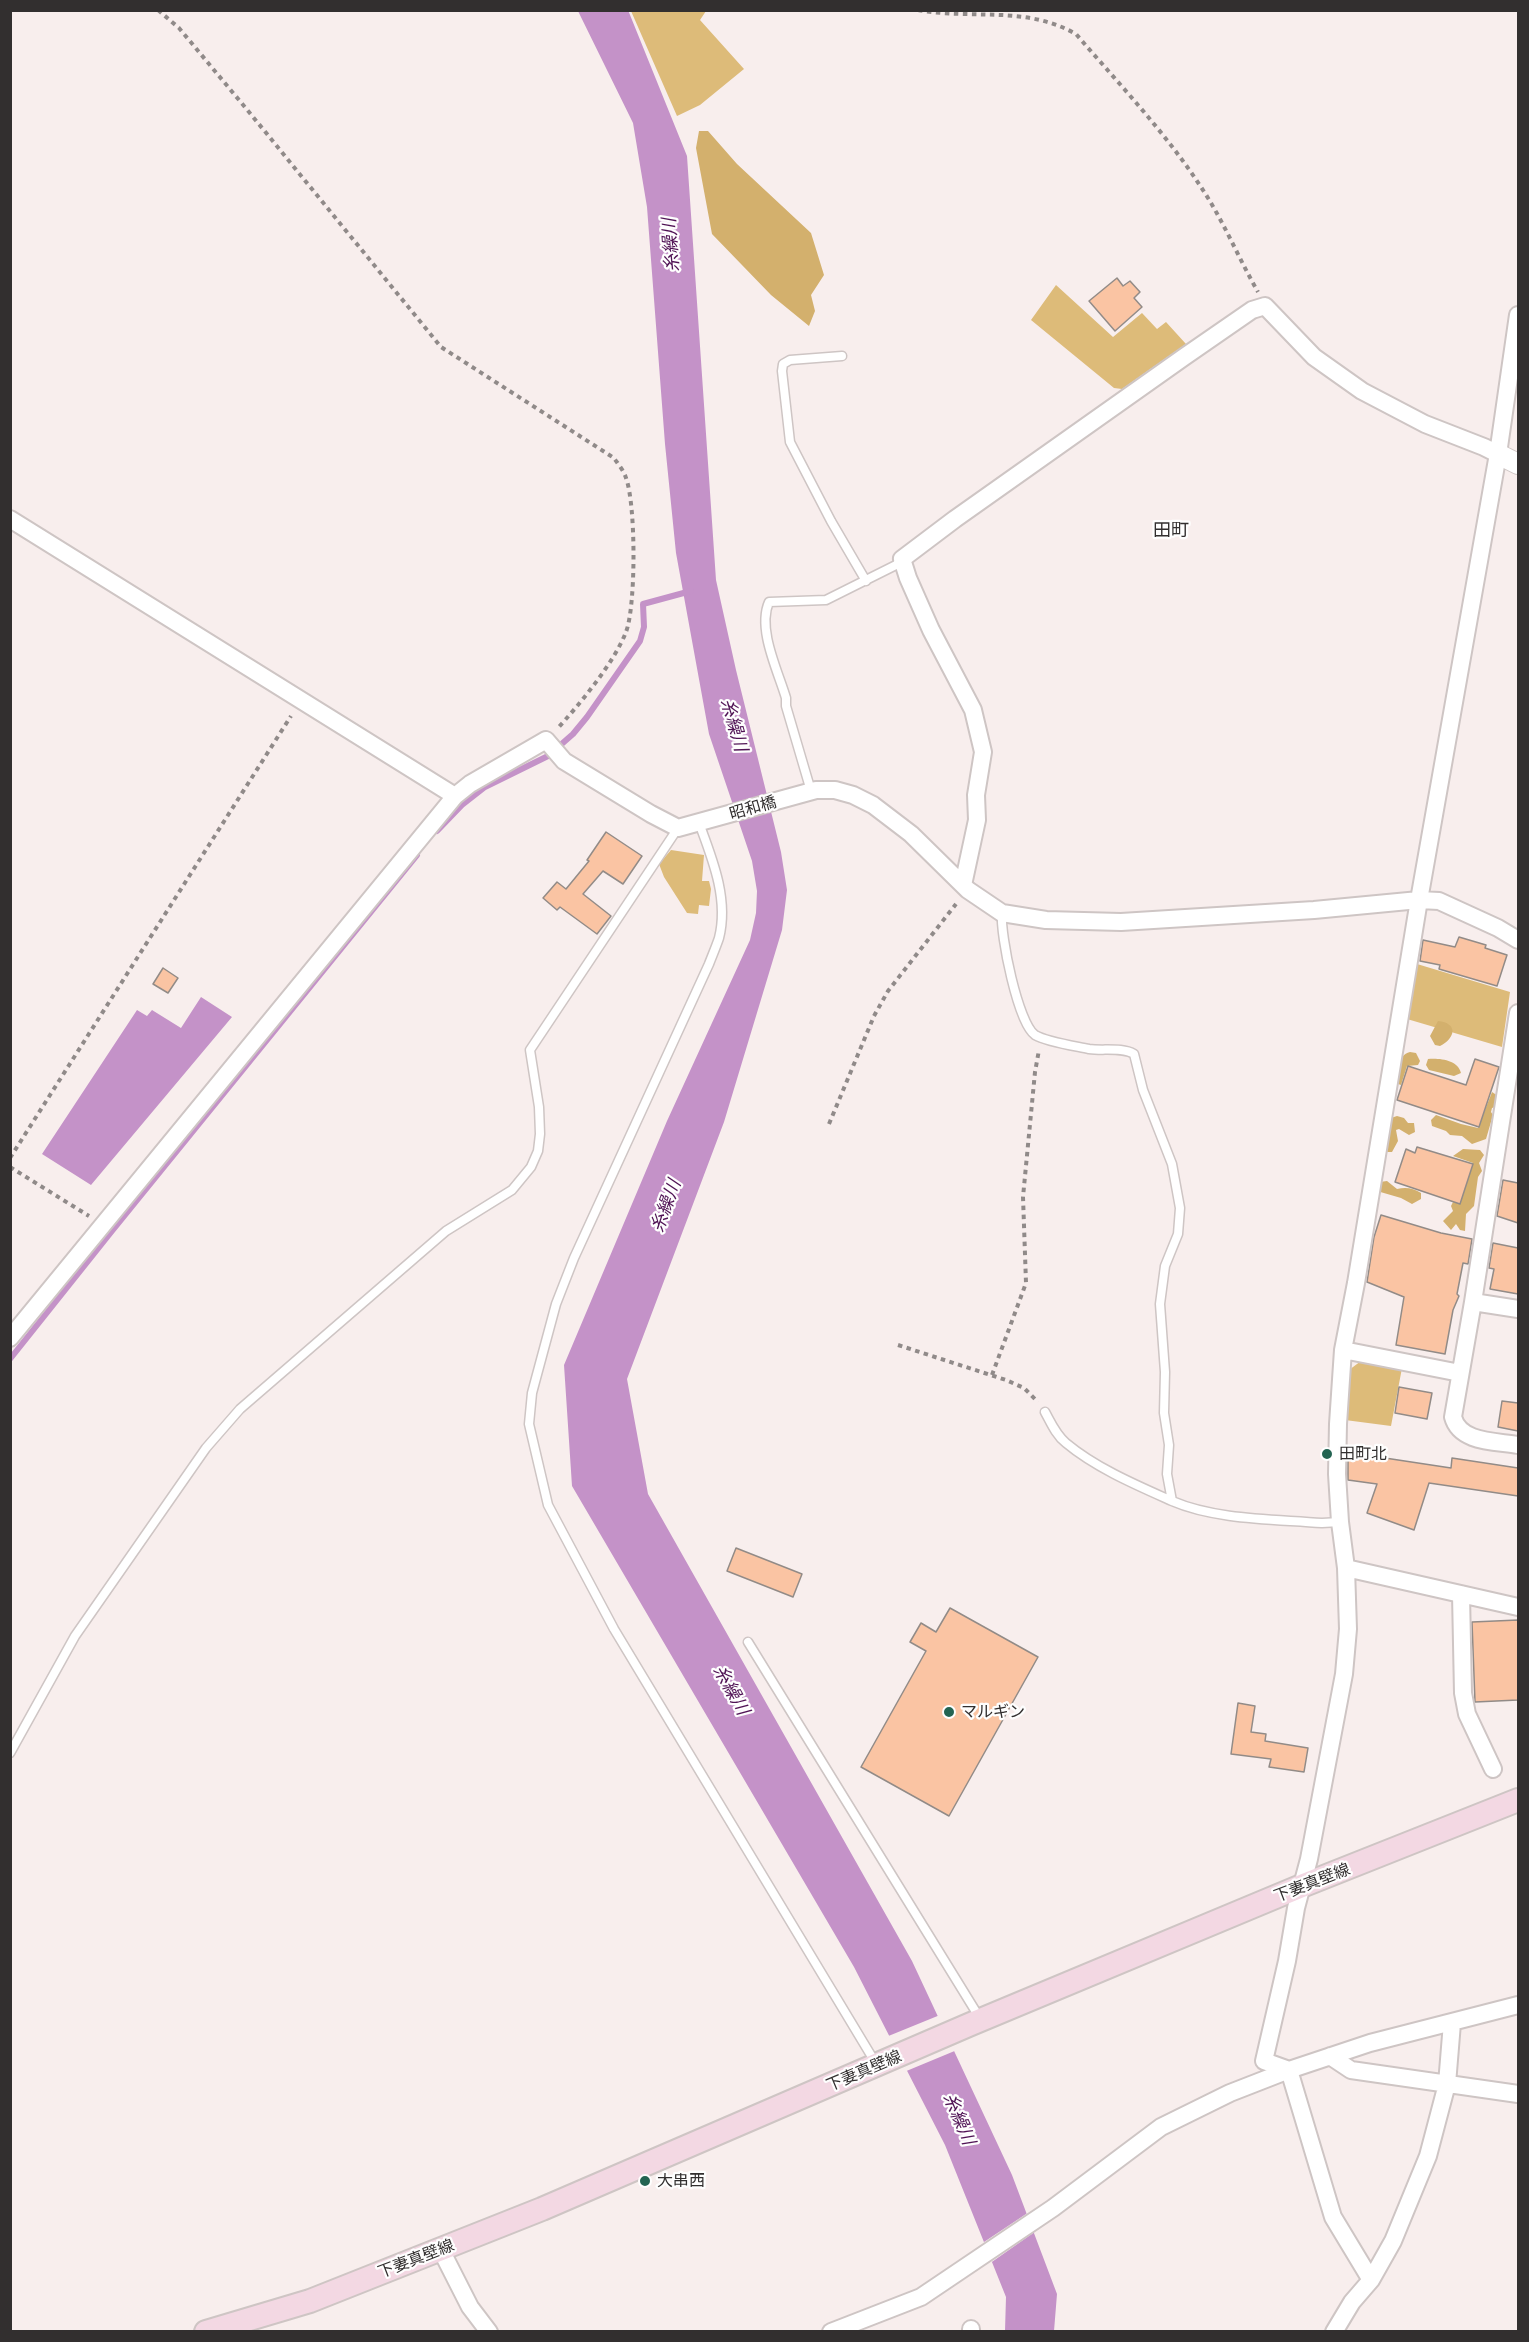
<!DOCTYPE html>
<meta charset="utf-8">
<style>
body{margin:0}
#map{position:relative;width:1529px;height:2342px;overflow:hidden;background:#f8eeed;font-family:"Asap Condensed",sans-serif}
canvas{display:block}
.frame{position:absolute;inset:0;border:12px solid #322f2f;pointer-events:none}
</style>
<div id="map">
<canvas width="1529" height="2342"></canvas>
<div class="frame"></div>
</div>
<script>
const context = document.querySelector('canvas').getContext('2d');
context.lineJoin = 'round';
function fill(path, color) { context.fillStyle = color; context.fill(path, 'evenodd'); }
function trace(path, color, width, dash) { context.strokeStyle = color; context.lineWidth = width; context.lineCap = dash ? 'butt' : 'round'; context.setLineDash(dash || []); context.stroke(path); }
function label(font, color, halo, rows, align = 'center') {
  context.font = font + ' "Asap Condensed","Noto Sans JP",sans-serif'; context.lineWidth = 4.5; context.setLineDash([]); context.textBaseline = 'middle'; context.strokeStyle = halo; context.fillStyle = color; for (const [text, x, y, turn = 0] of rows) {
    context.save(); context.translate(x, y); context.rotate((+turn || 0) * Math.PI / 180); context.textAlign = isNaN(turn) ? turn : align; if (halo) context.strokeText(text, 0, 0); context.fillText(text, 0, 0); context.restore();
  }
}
fill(new Path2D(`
 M631 11H706L700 20 744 69 700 105 677 116Z
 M1056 285 1113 337 1142 313 1157 329 1166 322 1186 344 1122 389 1114 388 1031 320Z
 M671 850 704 855 702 881H709L711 889 709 906 699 905 698 914 687 913 664 877 659 864Z
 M1417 964 1510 992 1502 1047 1407 1019Z
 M1361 1361 1402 1368 1391 1426 1345 1420 1349 1370Z`), '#ddbb79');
fill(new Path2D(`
 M699 131H708L737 164 811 233 824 275 811 295 815 311 809 326 771 295 712 234 696 148Z
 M1438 1021C1458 1023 1456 1038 1440 1046L1435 1045 1430 1036Z
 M1410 1052 1416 1053 1420 1061 1418 1065 1407 1066 1401 1085 1398 1084 1395 1080C1398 1068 1397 1056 1410 1052Z
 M1428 1059C1440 1058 1458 1060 1461 1073L1454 1076 1429 1070 1426 1065Z
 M1492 1092 1498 1096V1106L1492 1108 1491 1112 1493 1115 1486 1139 1472 1144 1462 1136 1450 1135 1446 1131 1432 1126 1431 1120 1436 1115 1461 1124 1478 1128Z
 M1397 1116 1404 1118 1408 1123H1414L1415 1132 1409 1135 1399 1129 1396 1130 1398 1141 1392 1152H1388L1385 1151 1391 1118Z
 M1463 1149 1480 1150 1484 1155 1479 1163 1482 1171 1478 1177 1474 1206 1466 1214 1465 1231 1460 1230 1456 1224 1451 1230 1443 1221 1453 1211 1451 1206 1453 1202 1460 1204 1473 1163 1453 1156Z
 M1387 1181 1397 1189C1406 1187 1413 1188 1421 1193V1199L1412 1204 1401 1198 1377 1191 1380 1182Z`), '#d3b06d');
fill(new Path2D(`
 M628 10 687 156 716 580 736 670 781 852 787 890 782 930 724 1122 627 1379 648 1494 912 1961 1012 2175 1057 2294 1054 2331H1005L1006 2297 945 2145 854 1967 572 1486 564 1365 667 1121 750 940 756 913 757 891 752 861 709 734 676 553 665 444 647 207 633 123 578 11Z
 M201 997 232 1017 91 1185 42 1154 137 1010 147 1016 152 1010 181 1028Z`), '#c492c8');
fill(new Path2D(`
 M940 2015 957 2050 904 2072 886 2037Z
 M1029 2212 1036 2231 989 2264 981 2244Z`), '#f8eeed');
trace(new Path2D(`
 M437 831 462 805 485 787 548 756 573 734 587 717 640 641 644 627 643 604 691 591
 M10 1359 112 1231 417 855`), '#c492c8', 6);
const building = new Path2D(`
 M1117 278 1123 286 1130 281 1140 292 1134 298 1142 307 1115 331 1089 301Z
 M606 832 642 856 623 884 603 871 583 894 611 916 597 934 560 907 557 910 543 898 557 882 566 889 589 861 587 860Z
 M1459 937 1486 945 1485 948 1507 955 1497 986 1439 969 1440 965 1420 961 1423 940 1455 947Z
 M163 968 178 978 168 993 153 984Z
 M1475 1059 1499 1067 1479 1127 1397 1100 1408 1066 1466 1085Z
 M1417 1147 1473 1164 1460 1204 1395 1182 1406 1149 1415 1153Z
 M1503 1180 1518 1183V1223L1497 1216Z
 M1381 1215 1441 1233 1472 1239 1468 1264 1463 1263 1457 1294 1459 1296 1453 1310 1445 1354 1396 1345 1404 1297 1367 1282 1374 1237Z
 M1493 1243 1518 1248V1294L1490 1289 1494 1269 1489 1268Z
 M1399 1387 1432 1393 1427 1419 1395 1413Z
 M1502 1401 1518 1403V1431L1498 1427Z
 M1352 1453 1451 1468 1452 1458 1518 1468V1496L1429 1483 1414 1530 1367 1513 1377 1484 1348 1480V1454Z
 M736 1548 802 1574 793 1597 727 1571Z
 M950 1608 1038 1657 949 1816 861 1767 926 1651 910 1642 921 1623 936 1632Z
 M1518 1620V1700L1475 1702 1472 1622Z
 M1238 1703 1255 1706 1251 1732 1266 1734 1265 1741 1308 1748 1304 1772 1269 1767 1271 1759 1231 1754Z`);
fill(building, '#fac4a3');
trace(building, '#928b87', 1.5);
const service = new Path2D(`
 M842 356 790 360 783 364 782 371 790 442 831 521 866 581
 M811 791 786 706V698C778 671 757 629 769 602L826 600 896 565 902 559
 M699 823C712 858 729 899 719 938 716 947 712 956 709 964L574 1258 556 1304 532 1393 529 1424 548 1505 614 1629 875 2062
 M1002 913C1000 935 1018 1023 1035 1035 1047 1042 1075 1046 1089 1049 1103 1051 1122 1047 1134 1054L1143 1090 1172 1164 1180 1208 1178 1234 1165 1266 1160 1304 1165 1372 1164 1413 1169 1445 1167 1474 1172 1501C1216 1520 1274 1519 1322 1523L1340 1522
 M1045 1412C1051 1423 1056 1435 1066 1443 1096 1468 1136 1485 1172 1501
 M748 1642 981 2020
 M10 1753 75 1636 206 1448 240 1409 446 1231 512 1190 531 1167 538 1151 540 1134 539 1107 530 1050 678 828`);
const minor = new Path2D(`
 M10 519 455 796
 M963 885 977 820 976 795 983 752 973 710 931 630 908 578 902 559 955 519 1184 357 1252 310 1265 306 1314 357 1362 391 1425 424 1484 447 1498 454
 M1473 1302 1518 1013
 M1518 1309 1473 1302 1453 1417C1460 1443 1495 1441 1518 1445
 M10 1338 455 796 470 784 546 740 564 761 651 814 678 828 816 790H835L853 795 873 805 911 834 968 890 1002 913 1046 920 1121 922 1314 910 1419 900 1439 901 1498 928 1518 940
 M1343 1350 1460 1373
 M1346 1568 1518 1607
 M1461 1594 1463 1693 1467 1714 1493 1769
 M1330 2056 1351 2070 1518 2094
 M441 2250 470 2307 489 2332
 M1371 2280 1333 2217 1289 2070 1264 2061 1287 1961 1296 1908 1309 1859 1344 1674 1348 1629 1346 1568 1340 1522 1337 1474 1338 1424 1343 1350 1356 1283 1419 900 1498 454 1518 315
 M971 2329V2332
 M831 2332 921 2297 1053 2208 1161 2127 1230 2093 1289 2070 1370 2043 1518 2005
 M1334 2332 1352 2302 1371 2280 1393 2241 1428 2156 1447 2084 1452 2023`);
const tertiary = new Path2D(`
 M1498 454 1518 464`);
const secondary = new Path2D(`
 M206 2332 310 2301 542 2209 971 2024 1304 1885 1518 1800`);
trace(service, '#cec5c4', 11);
trace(minor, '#cec5c4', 20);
trace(tertiary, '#cec5c4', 22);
trace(secondary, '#cec5c4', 26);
trace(new Path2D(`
 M158 10 179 28 249 112 441 347 614 458C618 464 624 471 626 478 636 505 636 606 626 632 614 663 579 705 557 729
 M918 10C974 20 1024 5 1076 34 1119 84 1165 132 1201 187 1223 220 1238 257 1258 292
 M829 1124 874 1016 888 991 956 904
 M10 1158 291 716
 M10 1167 89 1216
 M898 1345 1006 1380 1024 1388 1038 1402
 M992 1375 1026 1283 1023 1197 1035 1072 1039 1050`), '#908a89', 4, [4.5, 4.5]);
trace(service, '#fff', 8);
trace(minor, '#fff', 16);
trace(tertiary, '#fff', 20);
trace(secondary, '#f3d8e3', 22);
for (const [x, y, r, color] of [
 [1327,1454,6,"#236452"],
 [949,1712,6,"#236452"],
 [645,2181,6,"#236452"]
]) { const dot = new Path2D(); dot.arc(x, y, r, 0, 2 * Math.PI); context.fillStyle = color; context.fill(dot); trace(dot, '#fefefe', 2); }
label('16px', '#322f2f', '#fefefe', [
 ["昭和橋",753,808,-16],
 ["下妻真壁線",1312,1883,-21],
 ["下妻真壁線",864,2071,-23],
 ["下妻真壁線",416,2259,-21]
]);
label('16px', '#322f2f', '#fefefe', [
 ["田町北",1339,1454],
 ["マルギン",961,1712],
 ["大串西",657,2181]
], 'left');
label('italic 18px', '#501355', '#fefefe', [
 ["糸繰川",671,245,-94],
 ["糸繰川",734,725,74],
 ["糸繰川",666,1206,-70],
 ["糸繰川",731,1690,61],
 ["糸繰川",959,2119,67]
]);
label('18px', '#322f2f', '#fefefe', [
 ["田町",1171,530]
]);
</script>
